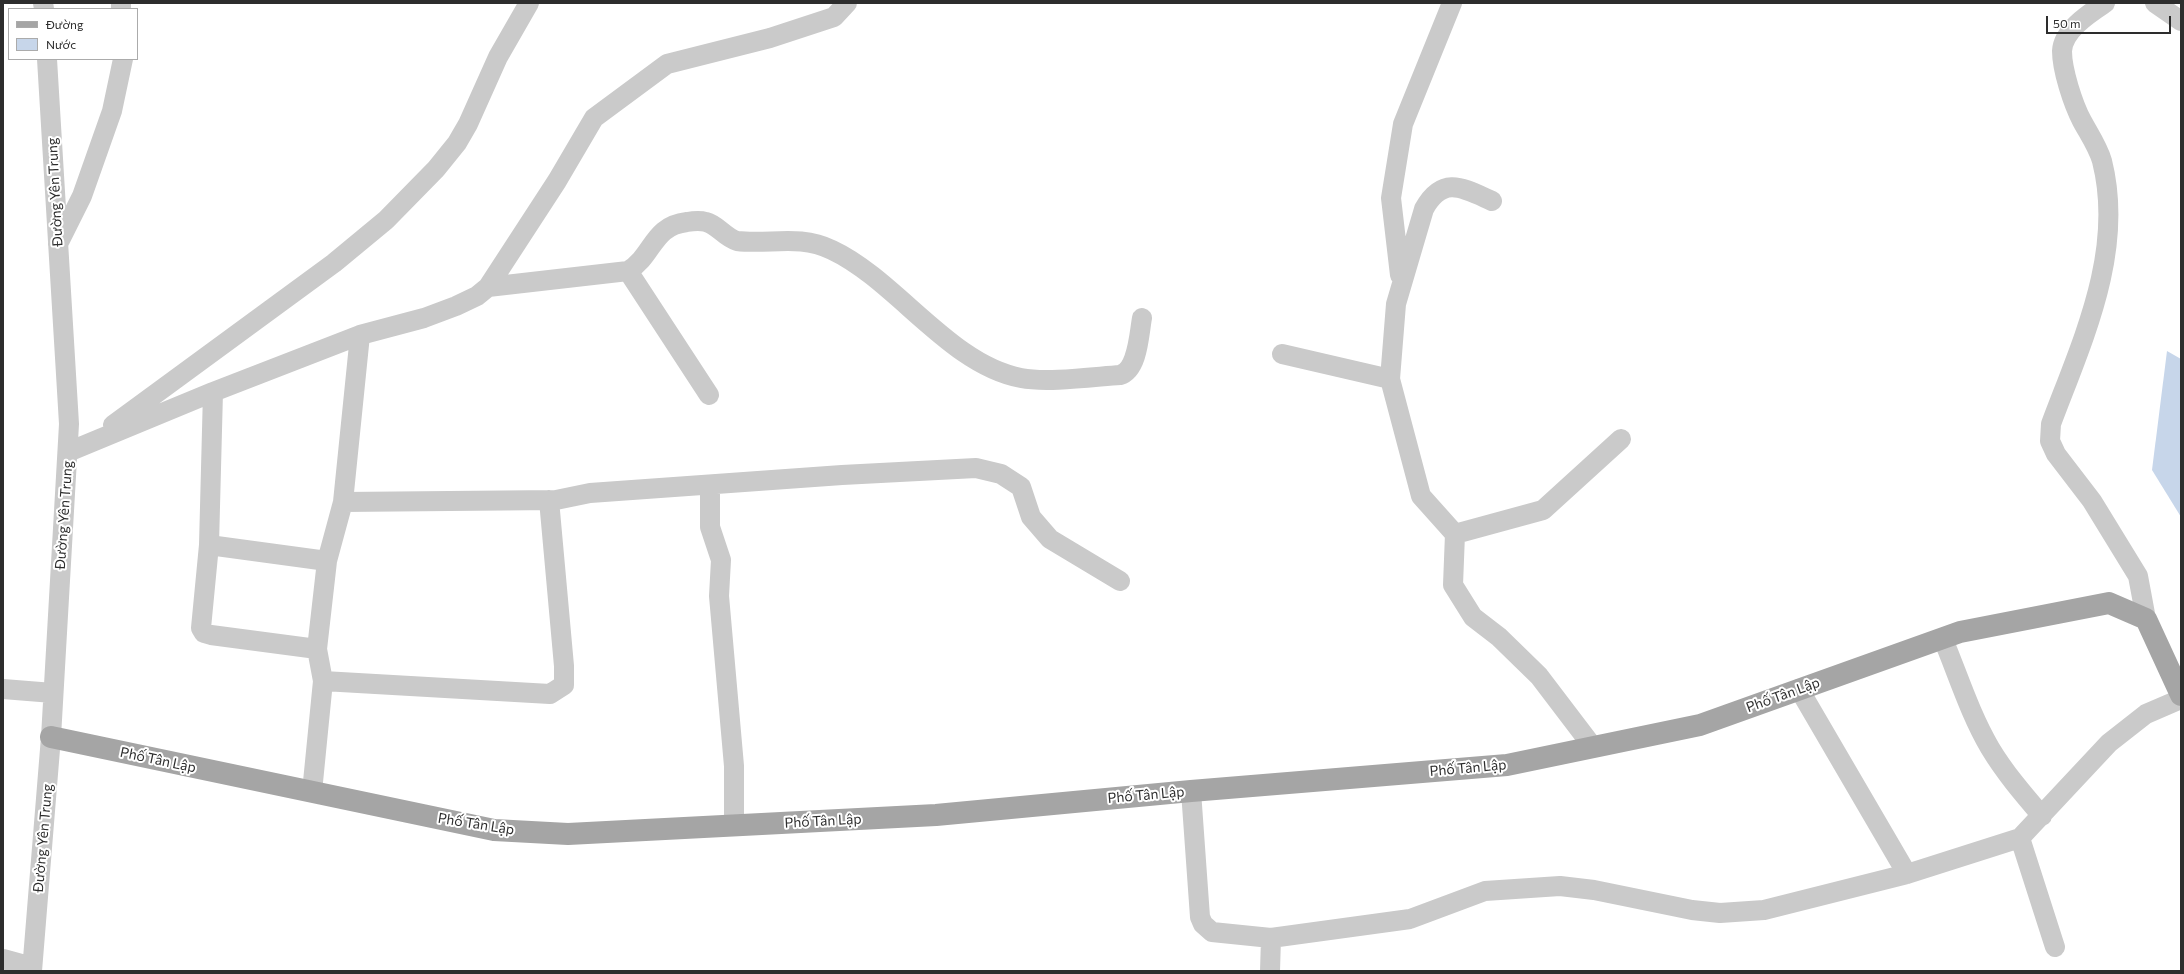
<!DOCTYPE html>
<meta charset="utf-8">
<style>
body{margin:0}
#map{position:relative;width:2184px;height:974px;overflow:hidden;background:#fff;font-family:Commissioner,sans-serif}
canvas{display:block}
.frame{position:absolute;inset:0;border:4px solid #2d2d2d;pointer-events:none}
.legend{position:absolute;left:8px;top:8px;width:130px;height:52px;box-sizing:border-box;background:#fff;border:1px solid #ababab;margin:0;padding:5px 7px;list-style:none;font-size:12px;color:#2d2d2d}
.legend li{display:flex;align-items:center;gap:8px;height:20px}
.legend b{width:20px;border:1px solid #ababab}
.scale{position:absolute;left:2046px;top:16px;width:125px;height:18px;box-sizing:border-box;border:2px solid #2d2d2d;border-top:0;padding-left:5px;font-size:12px;line-height:14px;white-space:nowrap;color:#2d2d2d;-webkit-text-stroke:3px #fff;paint-order:stroke}
</style>
<div id="map">
<canvas width="2184" height="974"></canvas>
<div class="frame"></div>
<ul class="legend">
<li><b style="height:5px;background:#a5a5a5"></b>Đường</li>
<li><b style="height:11px;background:#c7d6ea"></b>Nước</li>
</ul>
<div class="scale">50 m</div>
</div>
<script>
const context = document.querySelector('canvas').getContext('2d');
context.lineJoin = 'round';
function fill(path, color) { context.fillStyle = color; context.fill(path, 'evenodd'); }
function trace(path, color, width, dash) { context.strokeStyle = color; context.lineWidth = width; context.lineCap = dash ? 'butt' : 'round'; context.setLineDash(dash || []); context.stroke(path); }
function label(font, color, halo, rows, align = 'center') {
  context.font = font + ' Commissioner,sans-serif'; context.lineWidth = 4; context.setLineDash([]); context.textBaseline = 'middle'; context.strokeStyle = halo; context.fillStyle = color; for (const [text, x, y, turn = 0] of rows) {
    context.save(); context.translate(x, y); context.rotate((+turn || 0) * Math.PI / 180); context.textAlign = isNaN(turn) ? turn : align; if (halo) context.strokeText(text, 0, 0); context.fillText(text, 0, 0); context.restore();
  }
}
fill(new Path2D(`
 M2167 351 2181 359V517L2152 470Z`), '#c7d6ea');
trace(new Path2D(`
 M43 3 44 9
 M121 3V9
 M2105 3C2090 13 2063 30 2062 51 2062 70 2073 104 2082 121 2089 134 2098 147 2102 161 2125 252 2082 341 2051 424L2050 441 2056 454 2092 501 2138 576 2146 619
 M2155 3 2181 21
 M1492 201C1463 188 1443 175 1424 209L1396 304 1390 379 1421 496 1455 534 1453 585 1473 617 1499 637 1539 676 1593 747
 M58 244 82 196 112 111 123 59
 M628 271 709 395
 M1400 275 1391 198 1403 124 1452 3
 M488 287 628 271C654 255 652 226 687 222 693 221 699 220 706 222 718 225 724 237 737 241 770 245 799 234 832 250 896 280 950 365 1021 378 1047 383 1092 377 1120 375 1138 370 1139 334 1142 318
 M1282 354 1390 379
 M213 392 209 545 201 628 204 633 211 635 317 649
 M113 425 334 263 386 220 436 169 457 143 468 124 498 57 529 3
 M68 452 213 392 360 335 424 318 456 306 477 296 488 287 557 181 594 118 667 64 770 38 834 17 847 3
 M710 485V527L721 560 719 596 734 766V826
 M343 502 556 500 590 493 842 475 976 468 1001 474 1021 487 1031 517 1050 539 1120 581
 M1455 534 1543 510 1621 439
 M209 545 327 561
 M1943 639C1958 675 1970 714 1990 748 2005 773 2024 795 2042 816
 M323 681 550 694 564 685V666L549 500
 M3 689 53 693
 M1799 689 1907 874
 M1191 791 1200 917 1203 924 1212 932 1271 938 1410 919 1485 891 1560 886 1594 890 1692 910 1720 913 1764 910 1907 874 2020 838 2109 743 2146 714 2181 699
 M312 792 323 681 317 649 327 561 343 502 360 335
 M2020 838 2055 947
 M3 959 32 967
 M32 971 51 737 69 424 47 59
 M1270 971 1271 938`), '#cacaca', 20);
trace(new Path2D(`
 M51 737 494 830 568 834 936 815 1191 791 1507 765 1700 725 1960 632 2109 603 2146 619 2181 695`), '#a5a5a5', 22);
label('14px', '#2d2d2d', '#fff', [
 ["Đường Yên Trung",55,192,-93],
 ["Đường Yên Trung",64,515,-86],
 ["Phố Tân Lập",1783,695,-20],
 ["Phố Tân Lập",158,760,12],
 ["Phố Tân Lập",1468,768,-5],
 ["Phố Tân Lập",1146,795,-5],
 ["Phố Tân Lập",823,821,-3],
 ["Phố Tân Lập",476,824,9],
 ["Đường Yên Trung",43,838,-85]
]);
</script>
